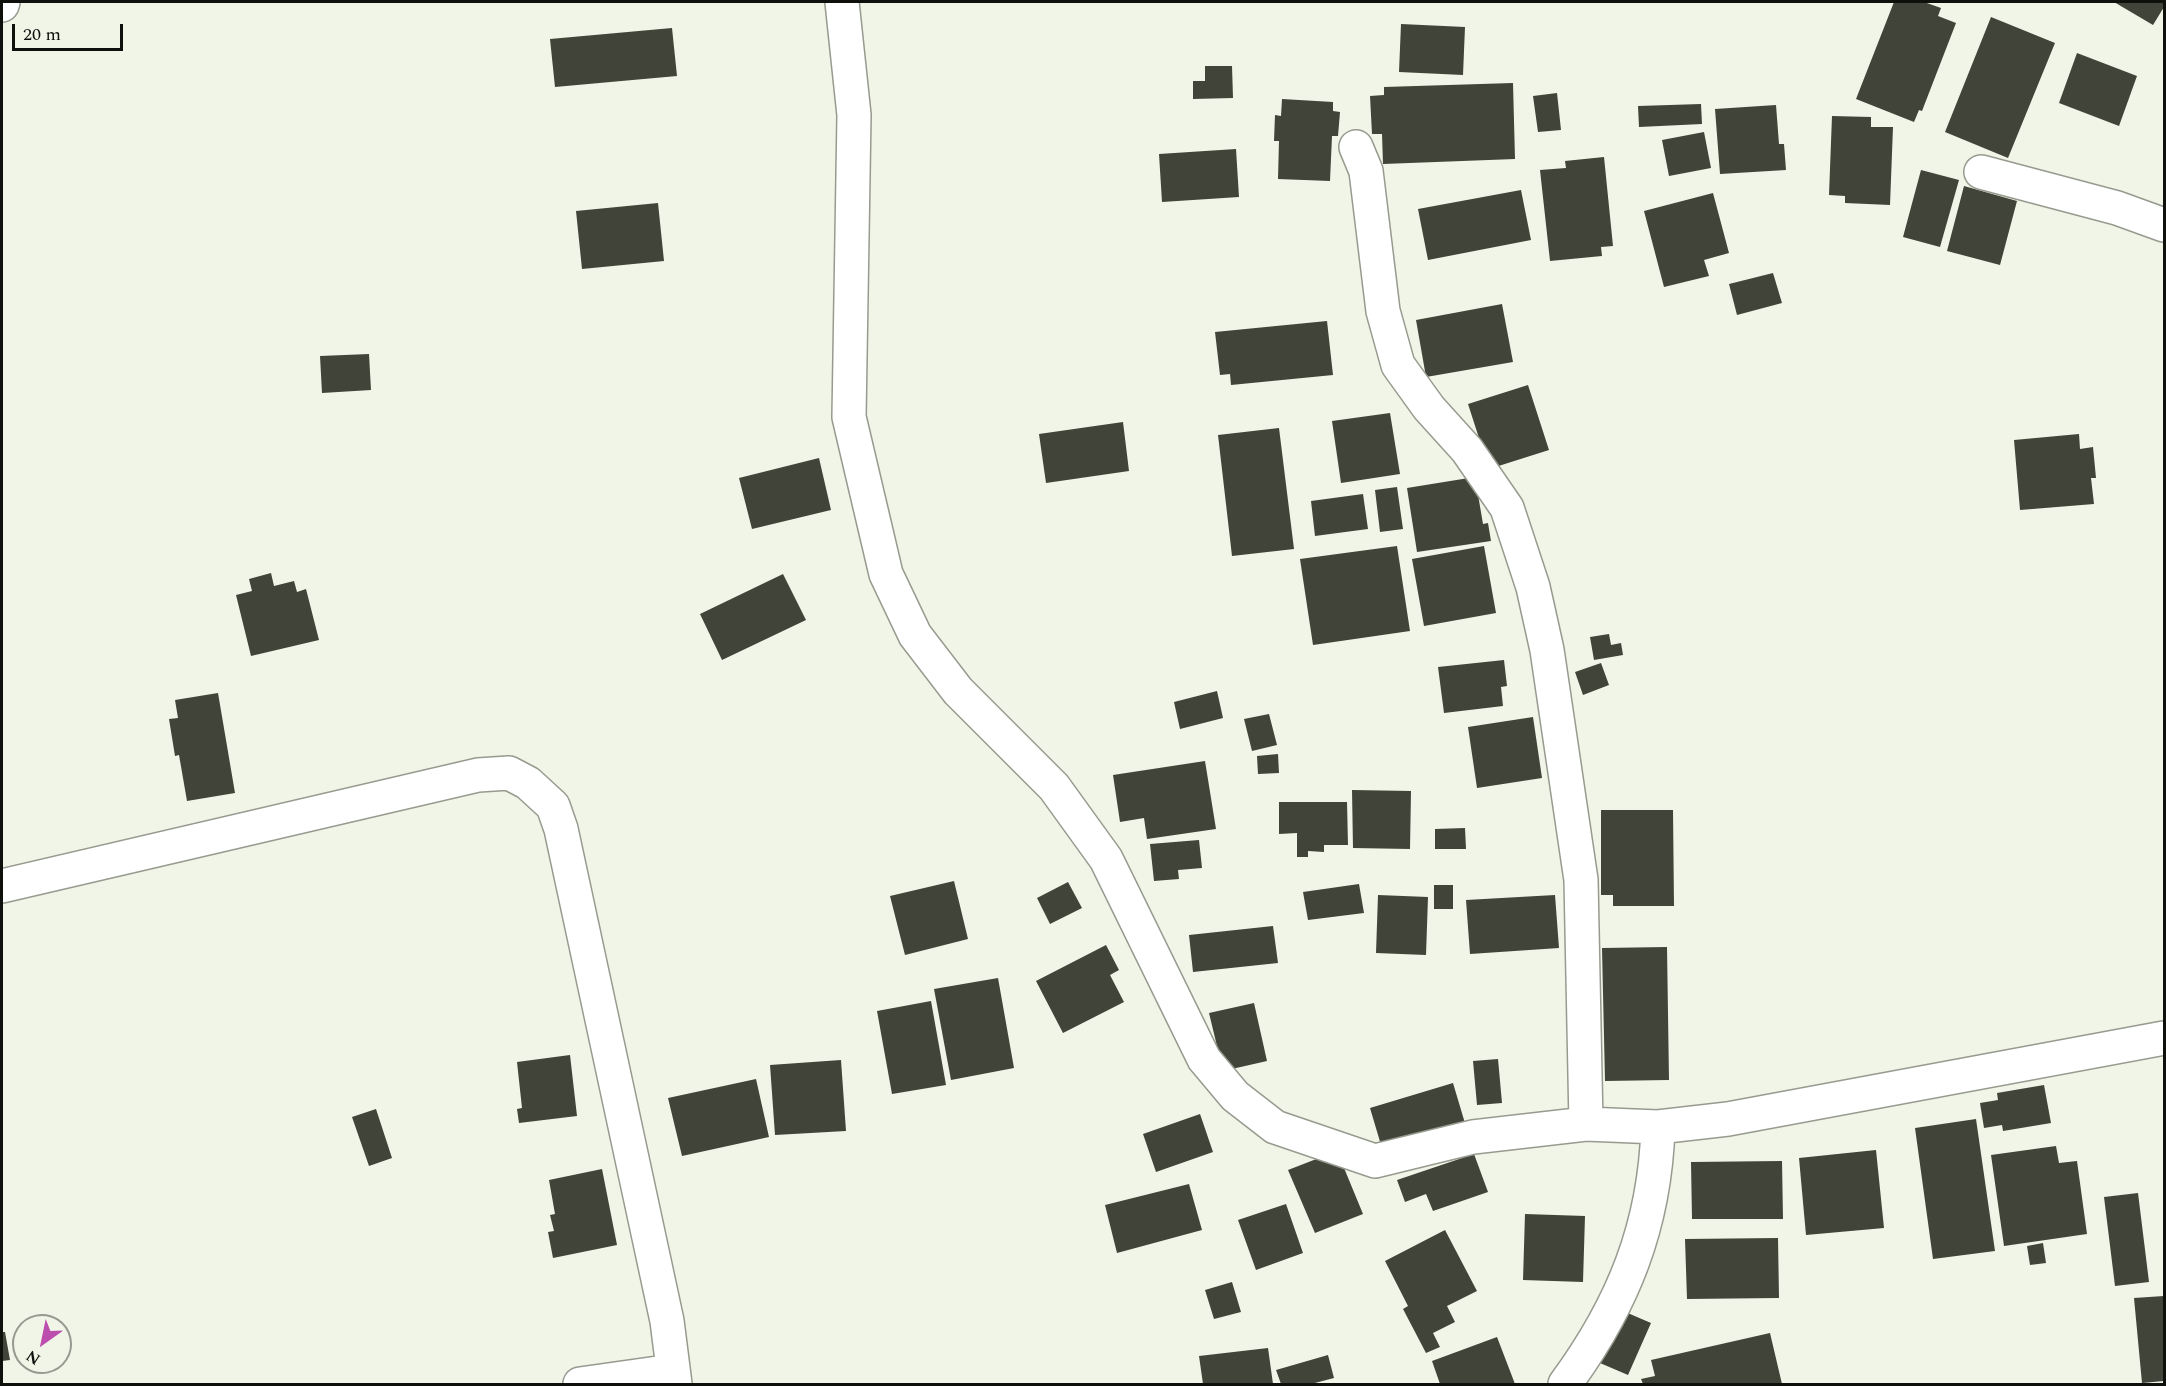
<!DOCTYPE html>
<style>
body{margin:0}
#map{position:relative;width:2166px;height:1386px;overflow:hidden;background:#f0f5e8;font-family:Spectral,serif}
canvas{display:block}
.frame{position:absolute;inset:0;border:3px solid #0e100b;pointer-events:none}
.north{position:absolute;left:12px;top:1314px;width:60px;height:60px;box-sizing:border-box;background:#f0f5e8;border:2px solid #969990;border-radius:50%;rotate:213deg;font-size:16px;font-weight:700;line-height:24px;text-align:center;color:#0e100b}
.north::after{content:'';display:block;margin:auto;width:21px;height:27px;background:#bc4ead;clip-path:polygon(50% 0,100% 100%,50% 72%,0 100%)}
.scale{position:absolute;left:12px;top:24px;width:111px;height:27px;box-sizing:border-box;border:3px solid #0e100b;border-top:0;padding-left:8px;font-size:18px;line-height:21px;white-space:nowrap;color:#0e100b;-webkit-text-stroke:4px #f0f5e8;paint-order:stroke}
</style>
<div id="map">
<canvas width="2166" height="1386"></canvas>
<div class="frame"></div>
<div class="north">N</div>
<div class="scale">20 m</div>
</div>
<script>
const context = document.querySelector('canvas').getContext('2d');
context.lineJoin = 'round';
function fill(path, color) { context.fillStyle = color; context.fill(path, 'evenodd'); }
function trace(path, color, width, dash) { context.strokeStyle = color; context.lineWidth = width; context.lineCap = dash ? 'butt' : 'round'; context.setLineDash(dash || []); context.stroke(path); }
fill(new Path2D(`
 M1894 2H1924L1941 8 1938 16 1956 23 1922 111 1919 110 1914 122 1856 99Z
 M2114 2H2164V7L2153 25Z
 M1991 17 2055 43 2008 158 1945 132Z
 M1401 24 1465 27 1463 75 1399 72Z
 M672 28 677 76 555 87 550 39Z
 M2077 53 2137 76 2119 126 2059 103Z
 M1205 66H1232L1233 98 1193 99V81H1205Z
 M1513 83 1515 159 1383 164 1382 134H1372L1370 96 1384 95V87Z
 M1557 93 1561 130 1538 132 1533 96Z
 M1282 99 1333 102V111L1340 112 1338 136H1332L1330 181 1278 179 1279 141H1274L1275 115 1281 116Z
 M1701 104 1702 124 1639 127 1638 106Z
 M1776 105 1779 144H1784L1786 170 1720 174 1715 109Z
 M1832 116 1871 117V127H1893L1890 205 1845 203V196L1829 195Z
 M1704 132 1711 168 1669 176 1662 140Z
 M1236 149 1239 197 1162 202 1159 154Z
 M1604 157 1613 246 1601 247 1602 256 1550 261 1540 170 1566 168 1565 161Z
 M1921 170 1959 180 1940 247 1903 237Z
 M1964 186 2017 201 2000 265 1947 251Z
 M1521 190 1531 240 1428 260 1418 209Z
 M1713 193 1729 253 1704 260 1709 276 1664 287 1644 211Z
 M658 203 664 261 582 269 576 211Z
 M1773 273 1782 303 1737 315 1729 284Z
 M1502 304 1513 362 1426 377 1416 320Z
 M1327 321 1333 375 1231 385 1230 374 1220 375 1215 332Z
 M369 354 371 390 322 393 320 356Z
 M1528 385 1549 450 1489 469 1468 404Z
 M1390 413 1400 474 1341 483 1332 421Z
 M1123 422 1129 471 1046 483 1039 434Z
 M1279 428 1294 549 1232 556 1218 435Z
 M2079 434 2080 449 2093 447 2096 478H2091L2094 504 2020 510 2014 440Z
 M819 458 831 510 752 529 739 478Z
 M1475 477 1483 524 1488 523 1491 541 1417 552 1407 488Z
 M1397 487 1403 529 1380 532 1375 490Z
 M1363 494 1368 529 1315 536 1311 501Z
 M1397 546 1410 631 1313 645 1300 559Z
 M1484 546 1496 613 1424 626 1412 559Z
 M271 573 274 586 294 581 297 592 306 589 319 640 251 656 236 595 252 591 249 579Z
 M783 574 806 620 722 660 700 614Z
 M1609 634 1611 645 1621 643 1623 655 1594 660 1590 637Z
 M1504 660 1507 686 1501 687 1503 706 1444 713 1438 667Z
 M1601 663 1609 685 1583 695 1575 672Z
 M1217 691 1223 718 1180 729 1174 702Z
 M218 693 235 793 187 801 179 755 175 756 169 719 178 718 175 700Z
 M1269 714 1277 745 1252 751 1244 719Z
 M1533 717 1542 778 1477 788 1468 727Z
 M1278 754 1279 773 1258 774 1257 756Z
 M1205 761 1216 829 1147 839 1144 818 1120 822 1113 775Z
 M1352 790 1411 791 1410 849 1353 848Z
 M1279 802H1347L1348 845H1324V852L1308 851V857H1297V833L1279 834Z
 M1601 810H1673L1674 906H1613V895H1601Z
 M1465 828 1466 849H1435V829Z
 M1199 840 1202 868 1178 870 1179 879 1154 881 1150 844Z
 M954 881 968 939 905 955 890 896Z
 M1068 882 1082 908 1050 924 1037 898Z
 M1359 884 1364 913 1308 920 1303 892Z
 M1434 885H1453V909H1434Z
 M1378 895 1428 897 1426 955 1376 953Z
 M1555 895 1559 948 1470 954 1466 900Z
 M1273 926 1278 963 1193 972 1189 935Z
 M1106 945 1119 970 1110 975 1124 1002 1063 1033 1036 981Z
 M1667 947 1669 1080 1605 1081 1602 948Z
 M998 978 1014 1068 951 1080 934 989Z
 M931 1001 946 1085 892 1094 877 1011Z
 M1254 1003 1267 1061 1223 1071 1209 1013Z
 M570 1055 577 1116 519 1123 517 1109 522 1108 517 1062Z
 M1498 1059 1502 1103 1477 1105 1473 1061Z
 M841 1060 846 1131 775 1135 770 1065Z
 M756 1079 769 1137 682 1156 668 1098Z
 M1453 1083 1467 1130 1384 1155 1370 1108Z
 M2044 1085 2051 1123 2003 1131 2002 1125 1984 1128 1980 1103 1998 1100 1997 1093Z
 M376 1109 392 1158 369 1166 352 1117Z
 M1200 1114 1213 1152 1156 1172 1143 1134Z
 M1976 1119 1995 1251 1933 1259 1915 1128Z
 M2056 1146 2059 1163 2077 1161 2087 1234 2004 1246 1991 1155Z
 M1876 1150 1884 1228 1806 1235 1799 1158Z
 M1337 1151 1363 1214 1315 1233 1288 1170Z
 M1474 1154 1488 1192 1433 1211 1426 1194 1405 1202 1397 1180Z
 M1782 1161 1783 1219H1692L1691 1162Z
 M602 1169 617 1245 553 1258 548 1232 554 1231 550 1215 555 1214 549 1180Z
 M1189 1184 1202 1230 1117 1253 1105 1205Z
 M2138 1193 2149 1282 2115 1286 2104 1197Z
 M1286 1204 1303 1253 1256 1270 1238 1220Z
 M1525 1214 1585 1216 1583 1282 1523 1280Z
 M1445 1230 1477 1291 1447 1306 1455 1322 1433 1333 1440 1347 1426 1353 1403 1309 1408 1306 1385 1261Z
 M1778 1238 1779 1298 1687 1299 1685 1239Z
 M2043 1243 2046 1263 2030 1265 2027 1246Z
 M1232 1282 1241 1312 1214 1319 1205 1290Z
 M2164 1296V1381L2142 1383 2134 1298Z
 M1623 1311 1651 1323 1628 1375 1600 1363Z
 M2 1332H5L10 1360 2 1361Z
 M1770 1333 1782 1384H1643L1641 1379 1655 1376 1651 1360Z
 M1497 1337 1515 1384H1440L1432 1361Z
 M1268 1348 1273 1384H1203L1199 1356Z
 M1328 1355 1334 1378 1311 1384H1281L1276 1370Z`), '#404439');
const street = new Path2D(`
 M842 2 854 115 849 417 886 574 915 635 958 691 1054 787 1106 859 1204 1059 1235 1096 1275 1127 1375 1161 1473 1137 1586 1124 1658 1127
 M2 5 3 2
 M1356 147 1366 171 1383 311 1398 365 1429 408 1467 450 1507 508 1533 587 1547 650 1581 880 1586 1124
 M1981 172 2117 208 2164 225
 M2 886 478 775 509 773 528 783 553 806 561 829 667 1321 675 1384
 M580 1384 672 1371
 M1565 1384C1623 1305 1655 1226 1658 1127L1728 1119 2164 1038`);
trace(street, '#979b8f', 36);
trace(street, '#fff', 33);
</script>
